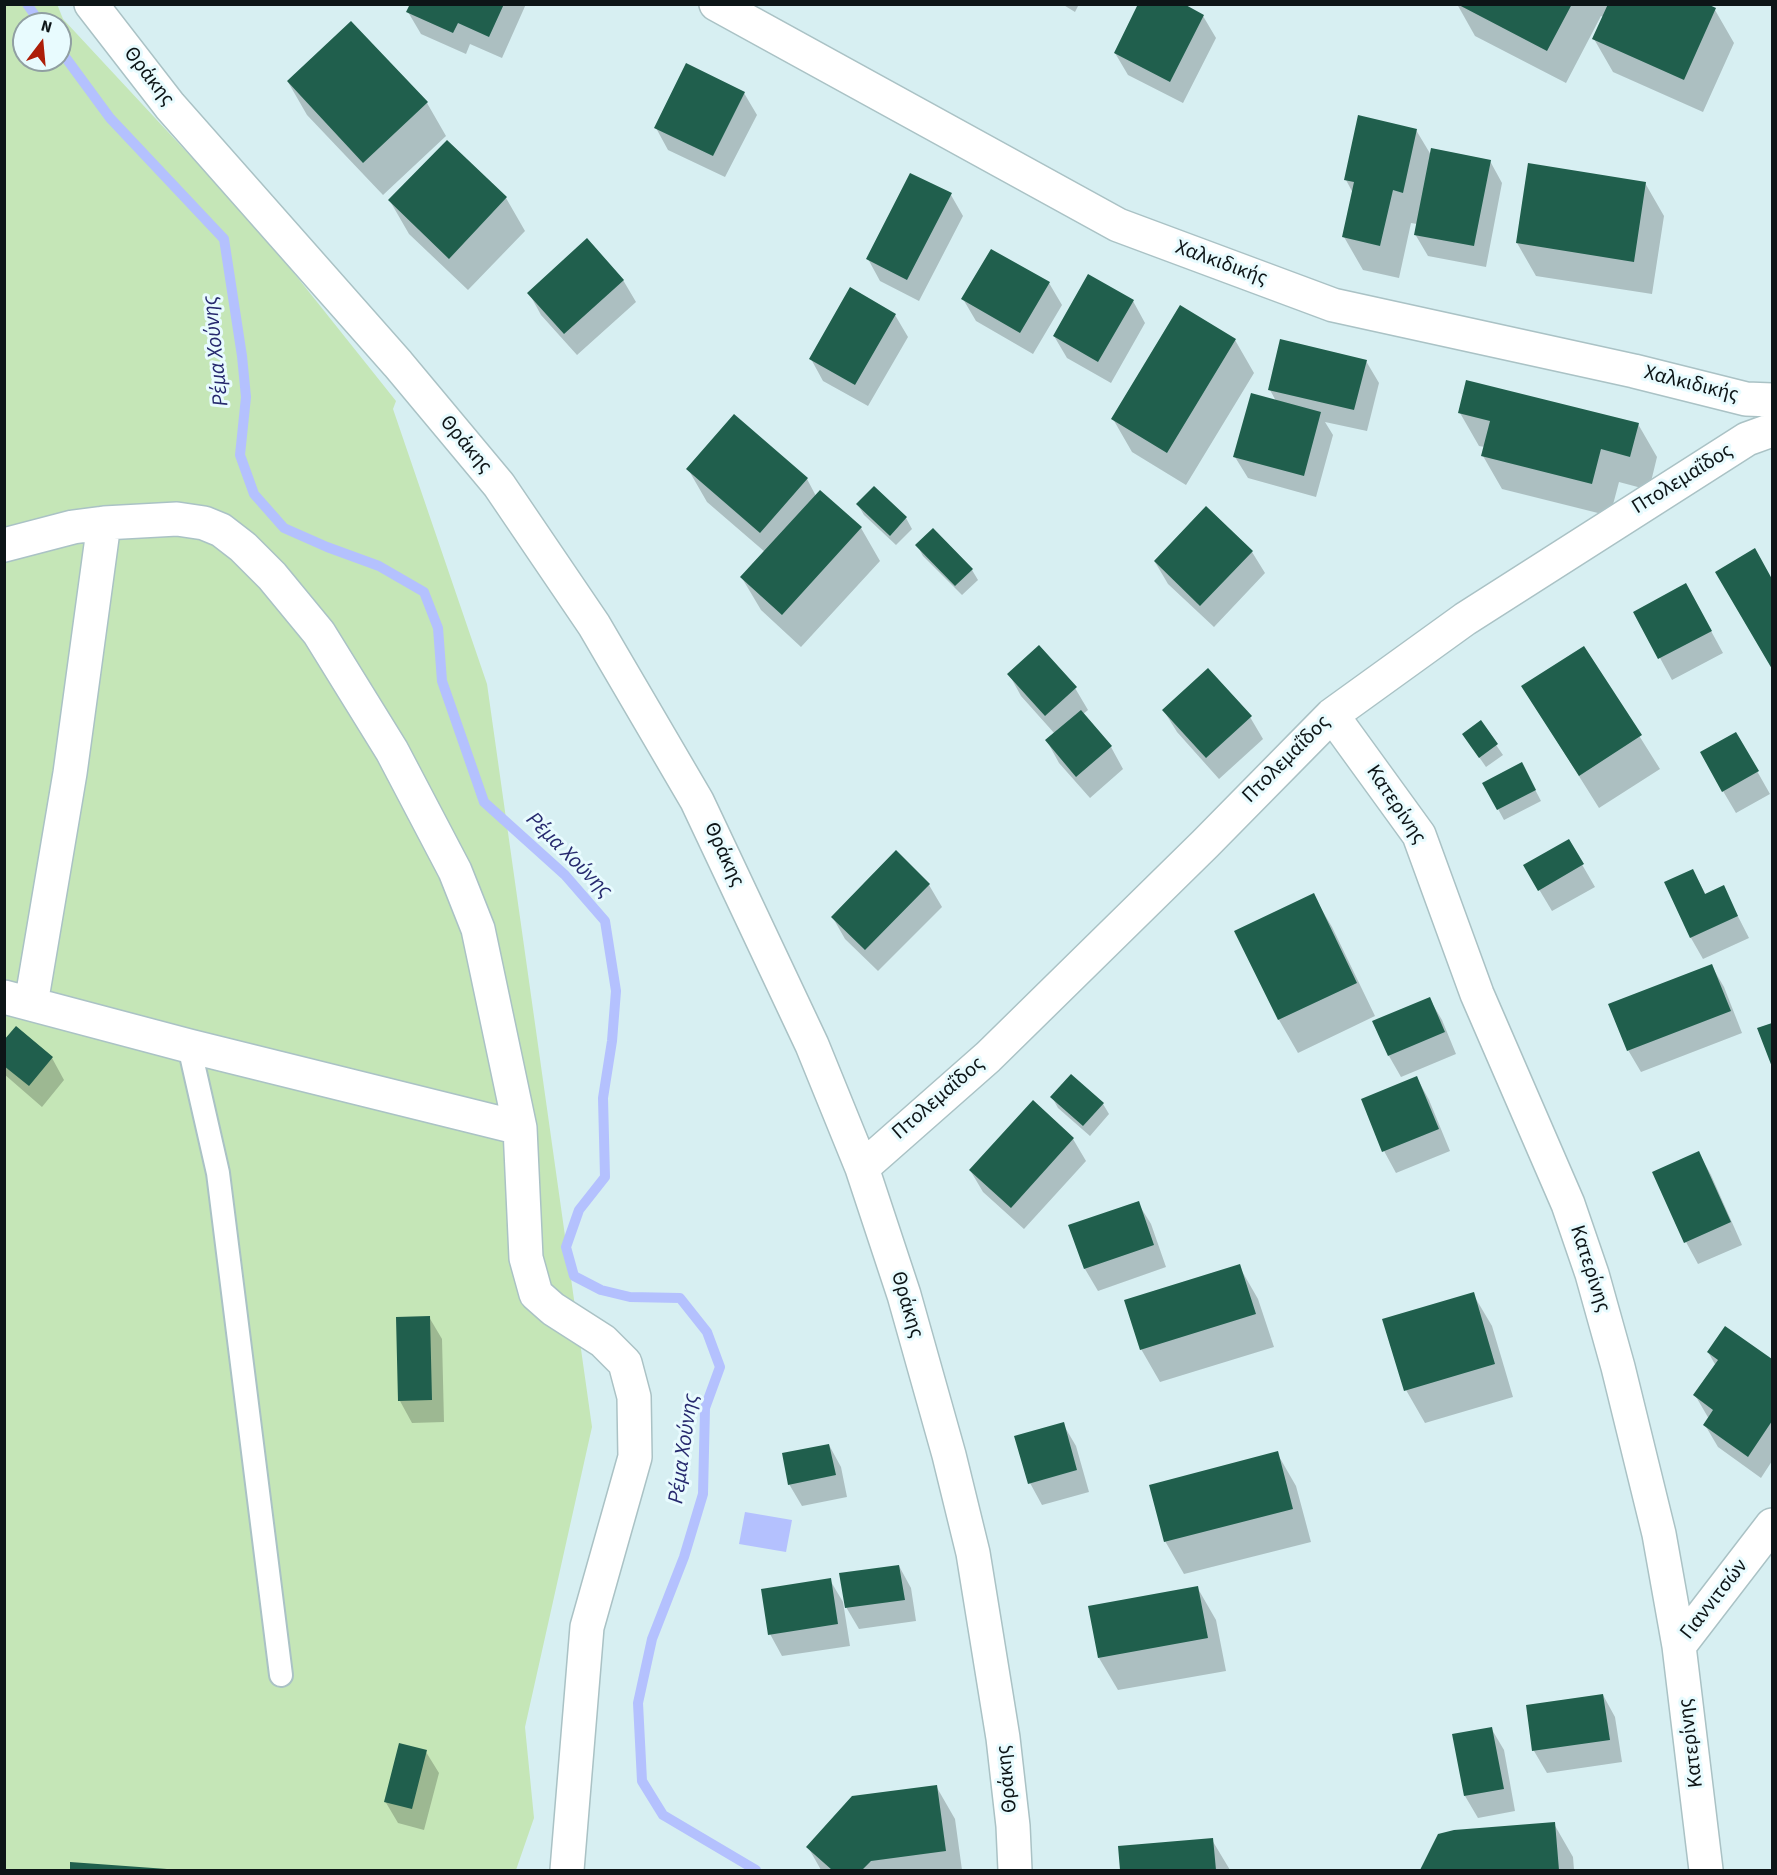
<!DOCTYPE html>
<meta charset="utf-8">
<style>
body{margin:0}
#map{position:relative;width:1777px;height:1875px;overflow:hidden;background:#d7eff2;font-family:"Source Sans 3",sans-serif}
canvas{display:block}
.frame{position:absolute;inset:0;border:6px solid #0d1517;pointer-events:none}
.north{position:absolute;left:12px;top:12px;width:60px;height:60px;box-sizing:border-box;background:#e8fbfe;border:2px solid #909fa2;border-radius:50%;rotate:16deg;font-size:16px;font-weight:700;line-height:24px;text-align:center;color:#0d1517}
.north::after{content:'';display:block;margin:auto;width:21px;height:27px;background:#ad1e09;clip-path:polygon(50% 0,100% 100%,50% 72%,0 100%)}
</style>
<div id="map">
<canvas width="1777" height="1875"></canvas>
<div class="frame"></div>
<div class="north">N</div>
</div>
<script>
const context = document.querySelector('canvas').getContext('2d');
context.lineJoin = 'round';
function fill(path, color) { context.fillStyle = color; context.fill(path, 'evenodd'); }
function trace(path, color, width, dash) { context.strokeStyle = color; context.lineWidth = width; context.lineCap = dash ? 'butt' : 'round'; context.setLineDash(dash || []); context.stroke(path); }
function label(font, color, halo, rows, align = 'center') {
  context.font = font + ' "Source Sans 3",sans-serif'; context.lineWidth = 6; context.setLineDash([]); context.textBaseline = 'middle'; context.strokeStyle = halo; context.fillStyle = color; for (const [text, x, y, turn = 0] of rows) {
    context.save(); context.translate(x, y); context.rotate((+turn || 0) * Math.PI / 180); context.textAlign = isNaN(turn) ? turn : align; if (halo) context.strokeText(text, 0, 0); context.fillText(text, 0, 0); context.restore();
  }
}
fill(new Path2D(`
 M57 4 63 19 262 233 396 401 393 409 487 684 592 1427 525 1727 534 1818 516 1870H5L4 5ZM24 24H60V60H24Z`), '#c5e6b7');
fill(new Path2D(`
 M745 1512 792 1520 786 1552 739 1544Z`), '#b4c1fe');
fill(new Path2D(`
 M411 4H526L502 58 470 44 466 54 421 34 408 12Z
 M1062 4H1079L1075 12Z
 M1457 4H1703L1715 10 1734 43 1703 112 1613 72 1594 39 1604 17 1601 16 1566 83 1475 36Z
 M1203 16 1216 38 1183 103 1128 75 1115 53Z
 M288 82 427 103 446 136 383 195 307 115Z
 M744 93 757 115 725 177 668 150 656 128Z
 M1416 130 1431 155 1490 161 1502 183 1486 267 1428 256 1415 234 1417 224 1411 223 1399 278 1363 270 1344 237 1353 193 1346 180Z
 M447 142 506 198 525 231 468 290 409 234 390 201Z
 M1645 183 1664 216 1652 294 1536 276 1517 243Z
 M951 195 963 216 919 301 880 281 868 259Z
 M992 251 1049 283 1062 305 1033 354 976 321 963 299Z
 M623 280 636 302 577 355 541 315 529 293Z
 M1133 301 1145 323 1111 383 1067 358 1054 336Z
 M895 315 908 337 868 406 823 381 811 359Z
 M1235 340 1254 373 1186 485 1132 452 1113 419Z
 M1366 361 1379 383 1367 431 1325 422 1333 435 1316 497 1248 478 1235 457 1276 401 1270 390Z
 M1460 413 1638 424 1657 457 1649 490 1619 482 1610 516 1502 489 1483 456 1485 447 1479 446Z
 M688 469 807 479 816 496 861 528 880 561 801 647 761 610 742 578 765 552 707 502Z
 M874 488 906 518 912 529 896 545 864 515 858 505Z
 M917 545 972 570 978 580 962 595 923 556Z
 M1754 550 1772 582V667L1717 572Z
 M1252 552 1265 573 1214 627 1168 584 1155 562Z
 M1698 607 1723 653 1672 680 1635 612Z
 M1584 648 1660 769 1599 808 1523 687Z
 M1009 674 1075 688 1088 710 1083 714 1111 747 1123 769 1090 798 1059 763 1047 741 1055 734 1021 696Z
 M1164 711 1250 717 1263 739 1219 779 1177 732Z
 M1480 722 1503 755 1486 767 1470 744Z
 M1736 734 1770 794 1736 813 1723 791Z
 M1527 774 1541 801 1504 820 1498 809Z
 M1569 842 1595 887 1552 911 1525 866Z
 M1693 871 1706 895 1723 887 1749 938 1703 959 1691 938 1666 883Z
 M929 885 942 907 878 971 845 939 833 918Z
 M1313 895 1332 927 1375 1016 1298 1053 1279 1020 1236 932Z
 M1711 965 1724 987 1742 1033 1641 1072 1628 1050Z
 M1429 998 1442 1020 1456 1054 1401 1077 1389 1056Z
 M1772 1024V1064L1759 1029Z
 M4 1042 52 1058 64 1080 42 1107 4 1074Z
 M1417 1078 1429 1100 1450 1151 1396 1173 1384 1151Z
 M1052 1097 1103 1104 1109 1114 1090 1136 1058 1108Z
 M1073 1139 1086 1161 1024 1229 983 1192 970 1170Z
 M1699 1153 1711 1175 1742 1245 1698 1264 1686 1242Z
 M1138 1203 1151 1224 1166 1267 1098 1291 1085 1269 1070 1226Z
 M1239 1266 1258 1299 1274 1347 1160 1382 1141 1349Z
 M1473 1294 1492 1326 1513 1397 1425 1423 1406 1390Z
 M429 1317 442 1339 444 1422 412 1423 400 1401Z
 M1725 1328 1772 1361V1461L1761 1478 1718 1447 1705 1425 1709 1419 1695 1395 1716 1366 1708 1352Z
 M1063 1424 1076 1446 1089 1492 1042 1505 1030 1483Z
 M829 1445 841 1467 847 1497 802 1506 789 1484Z
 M1277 1453 1296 1486 1311 1542 1184 1574 1165 1541Z
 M899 1566 911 1588 916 1621 859 1629 846 1607Z
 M830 1580 843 1602 850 1646 782 1656 770 1634Z
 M1197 1587 1216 1620 1226 1671 1118 1690 1099 1658Z
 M1603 1695 1615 1717 1622 1762 1547 1773 1534 1751 1527 1706Z
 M1491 1728 1504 1750 1515 1811 1478 1818 1465 1796Z
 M426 1752 439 1773 424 1830 398 1823 385 1801Z
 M936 1786 955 1819 962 1870H821L808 1847Z
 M1554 1824 1573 1857 1574 1870H1422L1439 1835Z
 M1212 1840 1230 1870H1121L1119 1847Z
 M72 1864 171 1870H71Z`), '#0003');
trace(new Path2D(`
 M27 4 41 24
 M60 50 110 118 224 239 242 356 246 397 240 455 254 494 284 528 327 547 379 566 424 592 438 628 442 681 484 802 565 875 605 921 616 991 612 1041 603 1098 605 1177 579 1210 566 1247 574 1276 601 1290 630 1297 680 1298 707 1332 720 1367 705 1408 703 1494 684 1557 652 1639 638 1703 642 1781 663 1815 756 1870`), '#b4c1fe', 10);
fill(new Path2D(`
 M410 4H504L489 37 458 23 453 33 406 12Z
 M1138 4H1184L1204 15 1170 82 1114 53Z
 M1457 4H1572L1547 51Z
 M1608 4H1707L1716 8 1684 80 1592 39Z
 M351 21 428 102 363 163 287 81Z
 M686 63 745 92 713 156 654 128Z
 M1358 115 1417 129 1403 193 1393 190 1380 246 1342 237 1354 182 1344 180Z
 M447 140 507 197 449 259 388 200Z
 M1431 148 1491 160 1474 246 1414 235Z
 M1528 163 1646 182 1634 262 1516 243Z
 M910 173 952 193 907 280 866 259Z
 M587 238 624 280 564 334 527 293Z
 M991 249 1050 282 1020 333 961 299Z
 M1088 274 1134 300 1098 362 1053 336Z
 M850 287 896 314 855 385 809 359Z
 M1180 305 1236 339 1167 453 1111 419Z
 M1280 339 1367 360 1354 410 1268 390Z
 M1466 380 1639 423 1630 457 1601 449 1592 484 1481 456 1490 421 1458 413Z
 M1251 393 1321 412 1304 476 1233 457Z
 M734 414 808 478 760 533 686 469Z
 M874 486 907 517 890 536 856 504Z
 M820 490 862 527 782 615 740 577Z
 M1206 506 1253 551 1200 606 1154 561Z
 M933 528 973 569 955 586 915 545Z
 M1755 548 1772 579V669L1715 572Z
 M1686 583 1712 631 1658 659 1633 612Z
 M1039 645 1077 687 1045 716 1007 674Z
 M1584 646 1642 735 1579 776 1521 686Z
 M1208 668 1252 716 1206 758 1162 710Z
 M1081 710 1112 746 1076 777 1045 740Z
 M1481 720 1498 744 1479 758 1462 734Z
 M1736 732 1759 771 1722 792 1700 752Z
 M1522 762 1536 790 1497 810 1482 783Z
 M1569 839 1584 864 1538 891 1523 865Z
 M896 850 930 884 865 950 831 917Z
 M1693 869 1705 894 1724 885 1738 916 1690 938 1664 882Z
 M1314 893 1357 983 1278 1020 1234 931Z
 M1712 964 1731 1011 1627 1051 1608 1004Z
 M1430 997 1445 1032 1388 1056 1372 1021Z
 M1772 1023V1067L1757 1028Z
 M16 1026 53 1057 29 1086 4 1066V1040Z
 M1071 1074 1104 1103 1083 1126 1050 1097Z
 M1417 1076 1439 1129 1382 1152 1361 1099Z
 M1033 1100 1074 1138 1011 1208 969 1170Z
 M1699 1151 1731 1222 1684 1243 1652 1172Z
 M1139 1201 1154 1245 1084 1269 1068 1225Z
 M1240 1264 1256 1314 1140 1350 1124 1300Z
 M1474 1292 1495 1364 1404 1391 1382 1319Z
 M430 1316 432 1400 398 1401 396 1317Z
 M1725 1326 1772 1359V1421L1748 1457 1703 1425 1713 1410 1693 1395 1718 1360 1707 1352Z
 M1064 1422 1077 1470 1028 1484 1014 1436Z
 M829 1444 836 1475 788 1485 782 1453Z
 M1278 1451 1293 1509 1164 1542 1149 1485Z
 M899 1565 905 1600 845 1608 839 1573Z
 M831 1578 838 1624 768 1635 761 1589Z
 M1198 1586 1208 1638 1098 1658 1088 1606Z
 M1603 1694 1610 1740 1532 1751 1526 1705Z
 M1492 1727 1504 1789 1464 1796 1452 1734Z
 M399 1743 427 1750 412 1809 384 1802Z
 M937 1785 946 1851 871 1861 862 1870H832L806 1847 852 1796Z
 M1555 1822 1559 1870H1420L1438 1834 1454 1830Z
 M1213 1838 1216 1870H1120L1118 1846Z
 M70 1862 167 1869V1870H70Z`), '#205f4d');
const lane = new Path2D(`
 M189 1046 218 1173 281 1675`);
const street = new Path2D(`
 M91 4 170 106 398 364 499 485 594 625 697 801 812 1045 862 1168 904 1295 949 1455 973 1553 1003 1738 1013 1826 1015 1870
 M716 4 1118 225 1333 305 1634 371 1746 399 1772 400
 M4 545 73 527 104 523 177 519 204 523 221 530 243 547 272 576 319 633 392 751 455 871 478 929 520 1128 526 1258 536 1294 553 1309 603 1341 625 1363 634 1397 635 1457 587 1627 567 1870
 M1332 715 1419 835 1477 994 1568 1204 1592 1274 1618 1367 1659 1534 1679 1646 1706 1870
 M4 997 189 1046 520 1128
 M31 1004 70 773 104 523
 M862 1168 988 1057 1205 844 1332 715 1465 619 1747 439 1772 430
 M1679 1646 1772 1525`);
trace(lane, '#aac2c5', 26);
trace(street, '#aac2c5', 36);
trace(lane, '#fff', 22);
trace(street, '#fff', 33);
label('21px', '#0d1517', '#e8fbfe', [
 ["Θράκης",148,77,52],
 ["Χαλκιδικής",1221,264,20],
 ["Χαλκιδικής",1691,385,14],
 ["Θράκης",465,445,50],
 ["Πτολεμαΐδος",1683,480,-32],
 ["Πτολεμαΐδος",1287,760,-45],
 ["Κατερίνης",1395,805,56],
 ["Θράκης",723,855,65],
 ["Πτολεμαΐδος",939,1099,-41],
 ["Κατερίνης",1589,1269,72],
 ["Θράκης",906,1305,73],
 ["Γιαννιτσών",1715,1600,-52],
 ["Κατερίνης",1692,1743,-97],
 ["Θράκης",1008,1779,-96]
]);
label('italic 22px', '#26296e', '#e8fbfe', [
 ["Ρέμα Χούνης",217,351,-96],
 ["Ρέμα Χούνης",568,856,45],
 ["Ρέμα Χούνης",685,1449,-82]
]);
</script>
